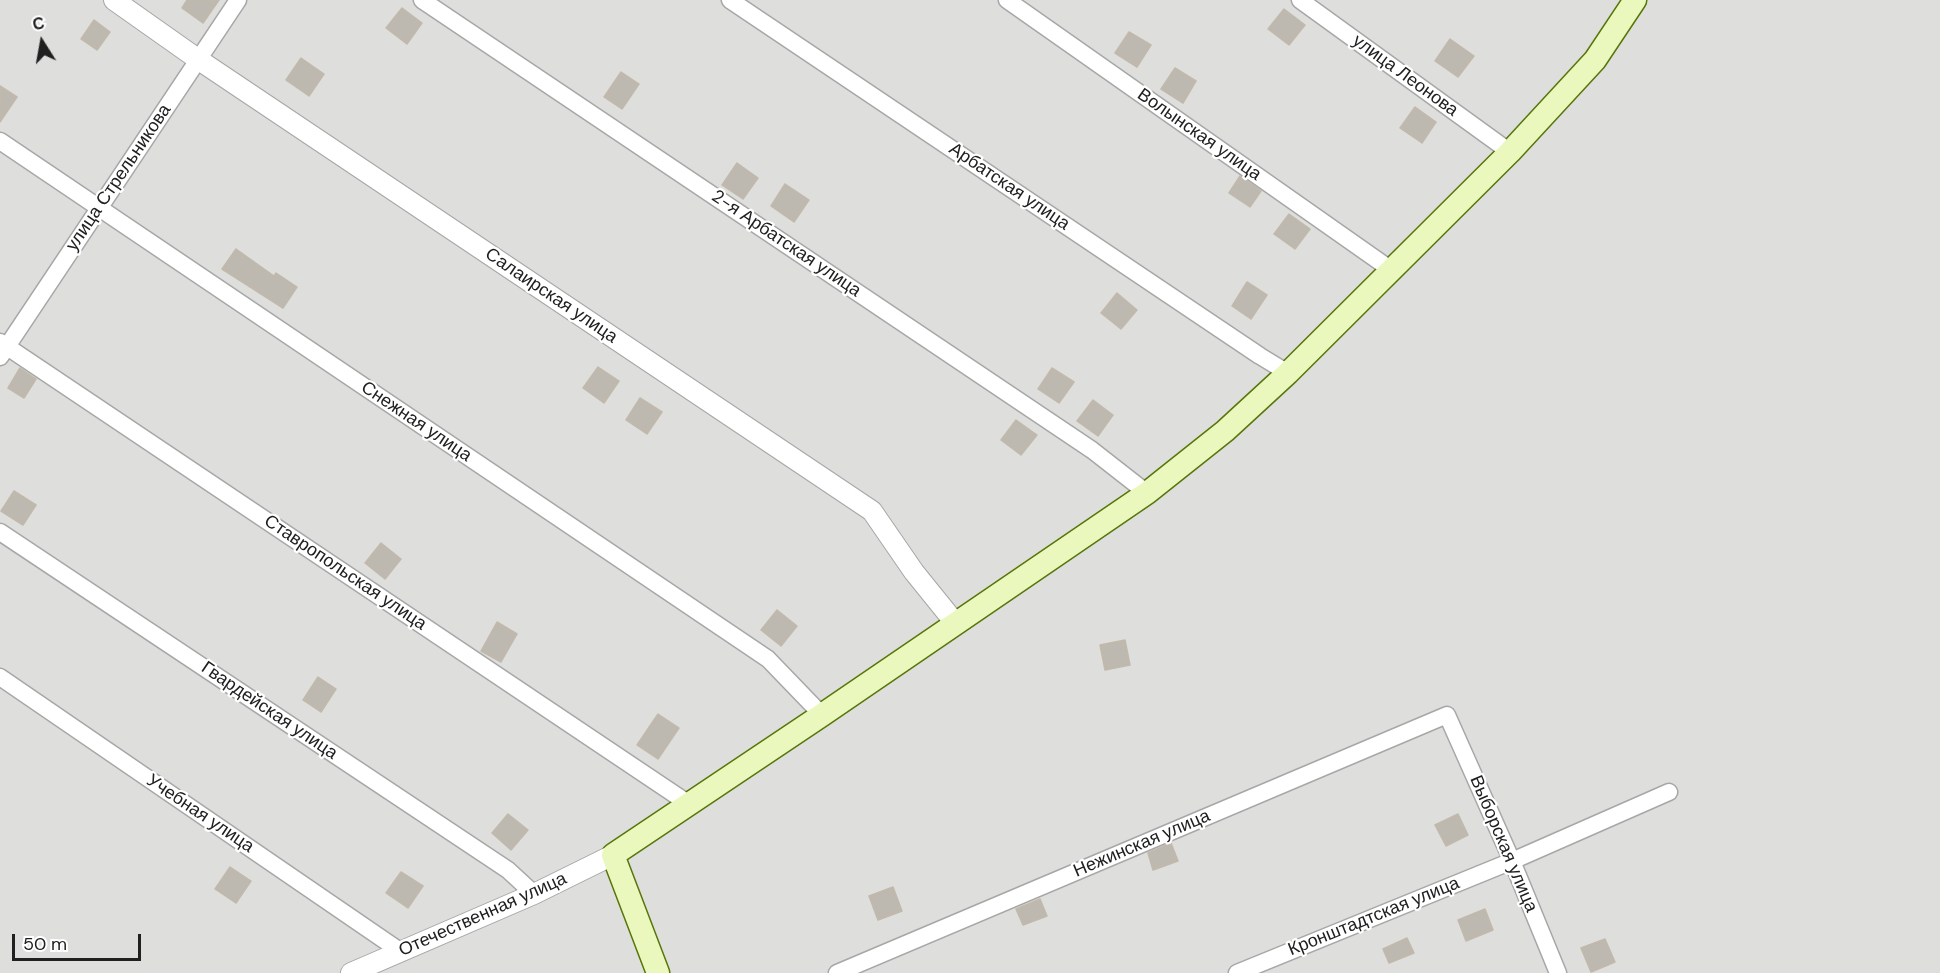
<!DOCTYPE html>
<meta charset="utf-8">
<style>
body{margin:0}
#map{position:relative;width:1940px;height:973px;overflow:hidden;background:#f0efe7;font-family:"DM Sans",sans-serif}
canvas{display:block}
.north{position:absolute;left:12px;top:12px;width:60px;height:60px;-webkit-text-stroke:4px #fff;paint-order:stroke;rotate:349deg;font-size:16px;font-weight:700;line-height:24px;text-align:center;color:#202020}
.north::after{content:'';display:block;margin:auto;width:21px;height:27px;background:#202020;clip-path:polygon(50% 0,100% 100%,50% 72%,0 100%)}
.scale{position:absolute;left:12px;top:934px;width:129px;height:27px;box-sizing:border-box;border:3px solid #202020;border-top:0;padding-left:8px;font-size:18px;line-height:21px;white-space:nowrap;color:#202020;-webkit-text-stroke:4px #fff;paint-order:stroke}
</style>
<div id="map">
<canvas width="1940" height="973"></canvas>
<div class="north">С</div>
<div class="scale">50 m</div>
</div>
<script>
const context = document.querySelector('canvas').getContext('2d');
context.lineJoin = 'round';
function fill(path, color) { context.fillStyle = color; context.fill(path, 'evenodd'); }
function trace(path, color, width, dash) { context.strokeStyle = color; context.lineWidth = width; context.lineCap = dash ? 'butt' : 'round'; context.setLineDash(dash || []); context.stroke(path); }
function label(font, color, halo, rows, align = 'center') {
  context.font = font + ' "DM Sans",sans-serif'; context.lineWidth = 4.5; context.setLineDash([]); context.textBaseline = 'middle'; context.strokeStyle = halo; context.fillStyle = color; for (const [text, x, y, turn = 0] of rows) {
    context.save(); context.translate(x, y); context.rotate((+turn || 0) * Math.PI / 180); context.textAlign = isNaN(turn) ? turn : align; if (halo) context.strokeText(text, 0, 0); context.fillText(text, 0, 0); context.restore();
  }
}
fill(new Path2D(`
 M0 0H1940V973H0Z`), '#dededd');
const building = new Path2D(`
 M187 0H219L203 23 182 8Z
 M402 8 422 23 407 44 386 28Z
 M1284 9 1305 25 1289 45 1268 29Z
 M94 20 110 32 97 50 81 39Z
 M1129 32 1151 45 1137 67 1115 53Z
 M1450 39 1474 56 1458 77 1435 61Z
 M301 58 324 74 309 96 286 80Z
 M1175 68 1196 81 1183 103 1161 89Z
 M621 72 639 84 622 109 604 97Z
 M0 86 17 97 0 122Z
 M1415 107 1436 122 1422 143 1400 128Z
 M737 163 758 178 743 199 722 185Z
 M1240 176 1261 191 1250 207 1229 193Z
 M785 184 809 200 794 222 771 206Z
 M1289 214 1310 229 1295 249 1274 234Z
 M236 249 274 276 276 273 297 287 283 308 222 269Z
 M1247 282 1267 295 1251 319 1232 306Z
 M1117 293 1137 310 1121 329 1101 313Z
 M598 367 619 381 604 403 583 388Z
 M20 368 36 379 24 398 8 388Z
 M1052 368 1074 382 1059 403 1038 389Z
 M640 398 662 412 647 434 626 420Z
 M1093 400 1113 415 1098 436 1077 421Z
 M1016 420 1037 435 1021 455 1001 440Z
 M14 491 36 505 23 525 1 511Z
 M381 543 401 559 385 579 365 563Z
 M777 610 797 626 781 646 761 630Z
 M497 622 517 634 501 662 481 651Z
 M1125 640 1130 665 1105 670 1100 645Z
 M318 677 336 689 321 712 303 700Z
 M658 714 679 728 658 759 637 745Z
 M508 814 528 830 511 850 492 833Z
 M1458 814 1468 835 1446 846 1435 825Z
 M1171 843 1178 861 1153 870 1148 853Z
 M230 867 251 881 236 903 215 889Z
 M401 872 423 886 408 908 386 893Z
 M893 887 902 911 878 920 869 896Z
 M1040 899 1047 916 1023 925 1016 909Z
 M1485 909 1493 930 1466 941 1458 920Z
 M1407 938 1414 953 1389 963 1383 949Z
 M1605 939 1615 962 1591 972 1581 948Z`);
fill(building, '#bdb8b0');
trace(building, '#c2b9aa', 1.5);
const minor = new Path2D(`
 M422 0 1092 450 1147 493
 M730 0 1260 356 1288 373
 M1007 0 1390 269
 M1300 0 1510 152
 M0 141 768 659 822 715
 M0 342 689 804
 M0 357 238 0
 M0 532 508 870 534 894
 M0 677 400 951
 M837 973 1447 715 1512 861 1558 973
 M1237 973 1512 861 1669 792`);
const tertiary = new Path2D(`
 M114 0 199 60 872 511 914 572 956 624
 M351 973 534 894 613 855`);
const secondary = new Path2D(`
 M658 973 613 855 822 715 1147 493 1225 431 1288 373 1510 152 1595 60 1635 0`);
trace(minor, '#a7a7a7', 19);
trace(tertiary, '#a7a7a7', 22);
trace(secondary, '#577608', 25);
trace(minor, '#fff', 16);
trace(tertiary, '#fff', 20);
trace(secondary, '#eaf8be', 22);
label('18px', '#202020', '#fff', [
 ["улица Леонова",1405,76,36],
 ["Волынская улица",1199,135,35],
 ["улица Стрельникова",119,178,-56],
 ["Арбатская улица",1009,187,34],
 ["2-я Арбатская улица",786,244,34],
 ["Салаирская улица",551,296,34],
 ["Снежная улица",416,422,34],
 ["Ставропольская улица",345,573,34],
 ["Гвардейская улица",269,711,34],
 ["Учебная улица",200,814,34],
 ["Нежинская улица",1142,844,-23],
 ["Выборская улица",1503,844,67],
 ["Отечественная улица",483,915,-24],
 ["Кронштадтская улица",1374,917,-22]
]);
</script>
